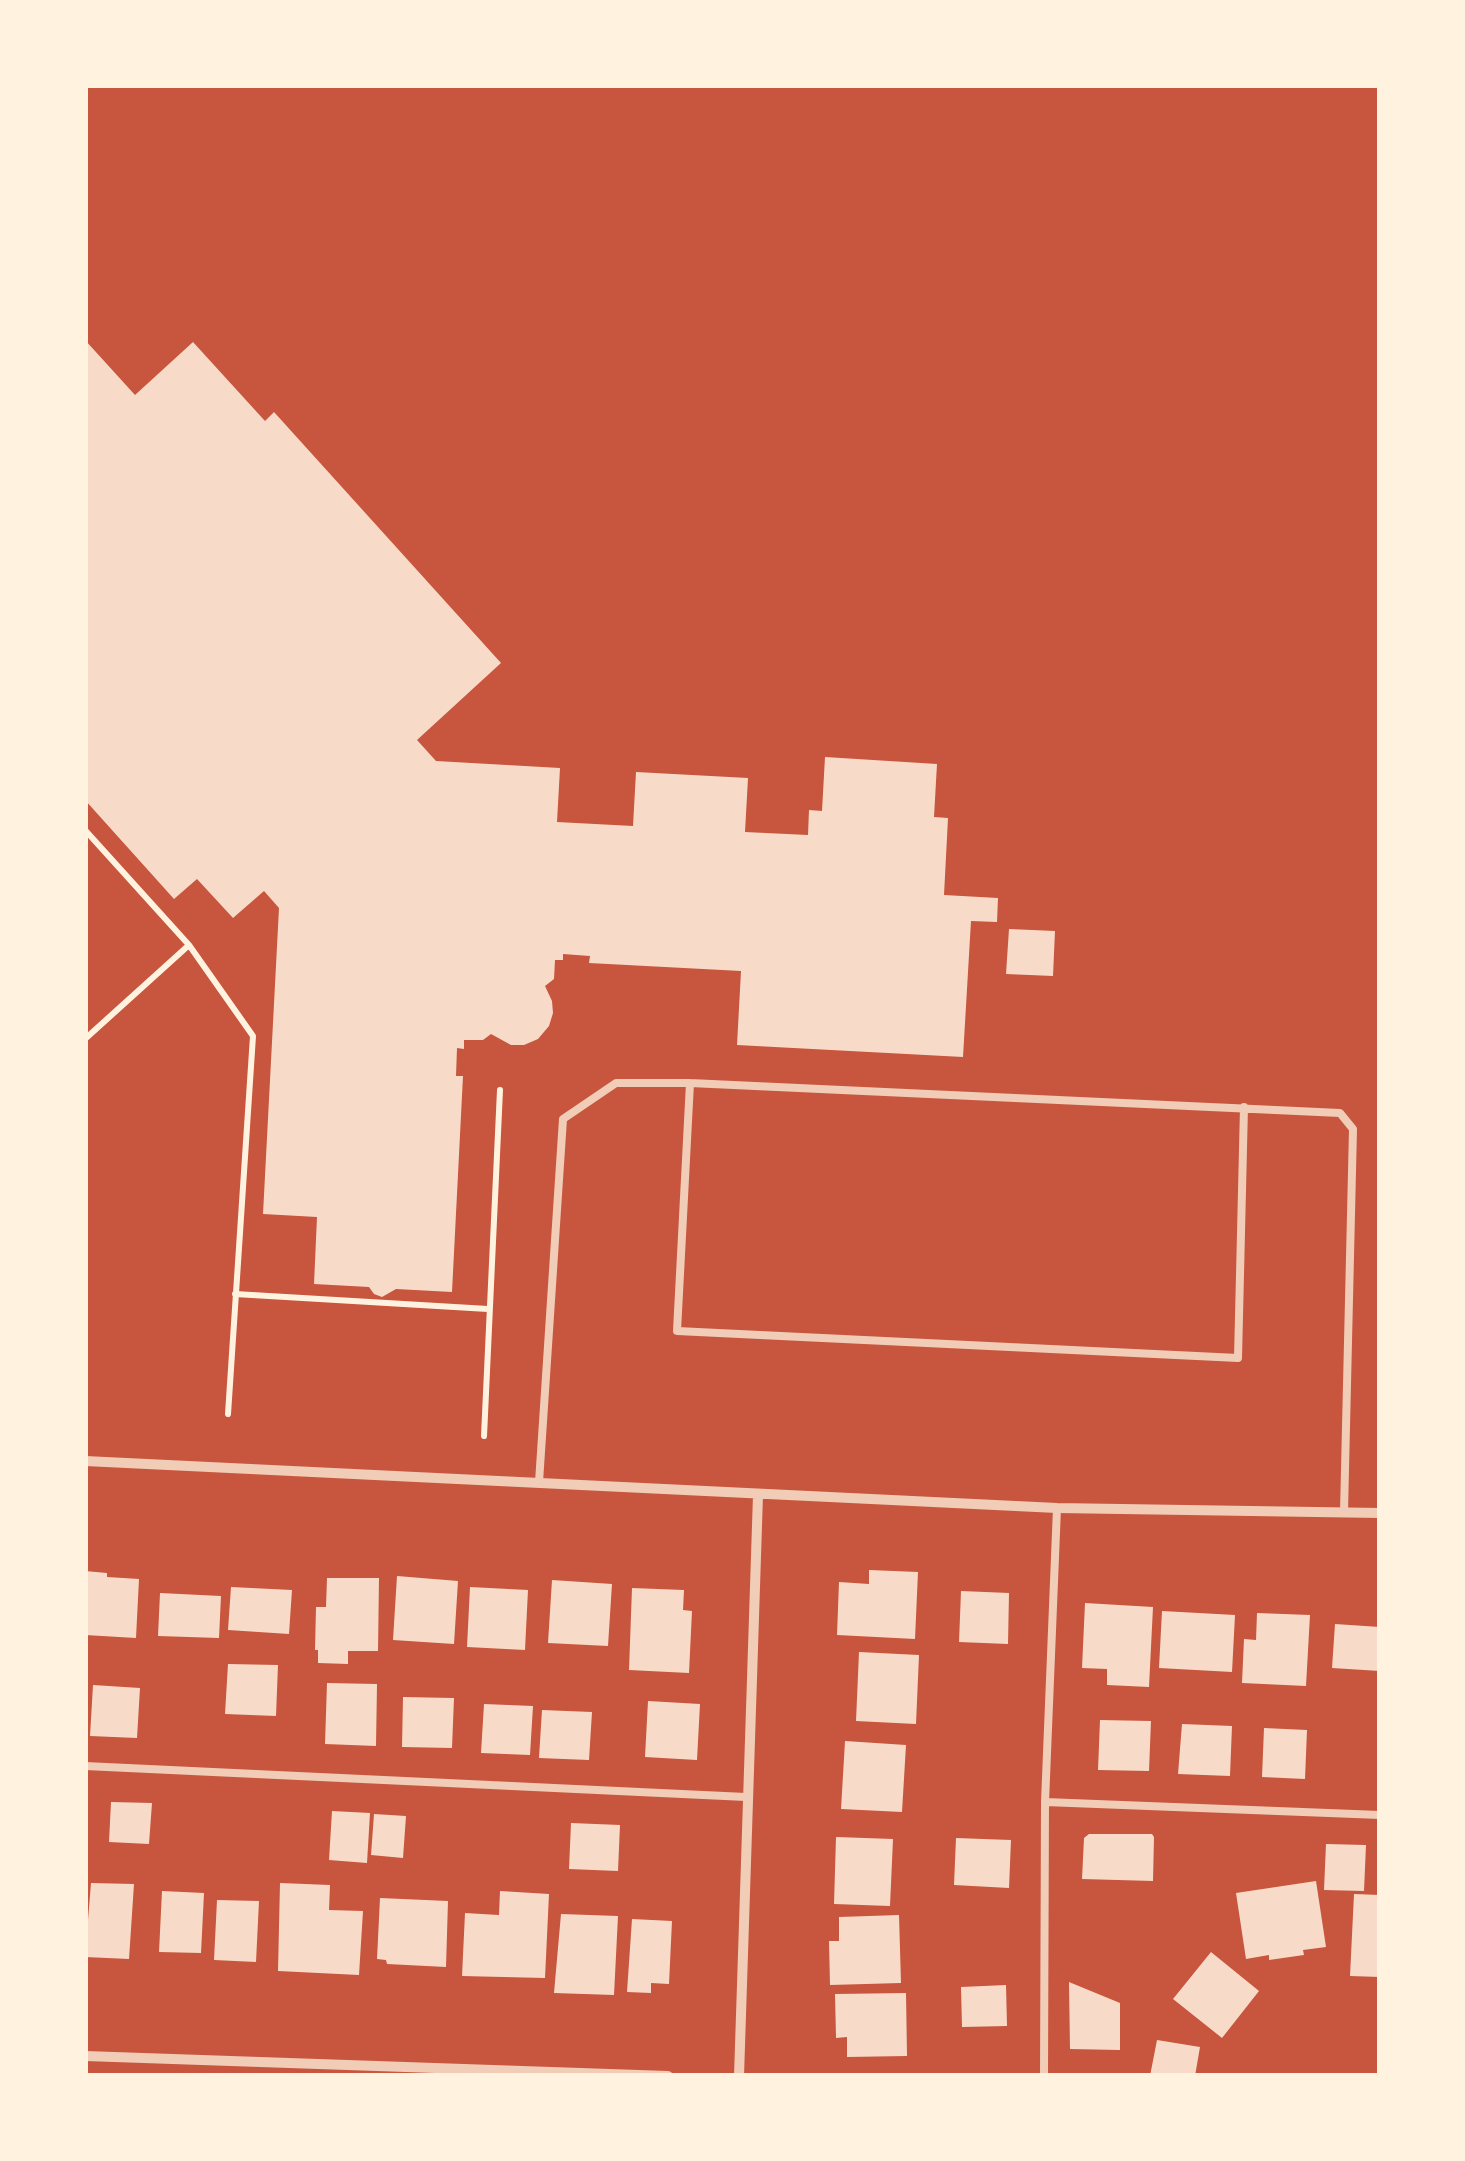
<!DOCTYPE html>
<style>
body{margin:0}
#map{position:relative;width:1465px;height:2161px;overflow:hidden;background:#c8553d;font-family:Spectral,serif}
canvas{display:block}
.frame{position:absolute;inset:0;border:88px solid #fff3e0;pointer-events:none}
</style>
<div id="map">
<canvas width="1465" height="2161"></canvas>
<div class="frame"></div>
</div>
<script>
const context = document.querySelector('canvas').getContext('2d');
context.lineJoin = 'round';
function fill(path, color) { context.fillStyle = color; context.fill(path, 'evenodd'); }
function trace(path, color, width, dash) { context.strokeStyle = color; context.lineWidth = width; context.lineCap = dash ? 'butt' : 'round'; context.setLineDash(dash || []); context.stroke(path); }
fill(new Path2D(`
 M85 340 135 395 193 342 265 421 274 412 501 663 417 740 436 761 560 768 557 822 633 826 636 772 748 778 745 832 808 835 809 810 822 811 825 757 937 764 934 817 948 818 944 895 998 898 997 922 971 921 963 1057 737 1045 741 971 589 963 590 956 563 954V960H555L554 979 545 986 552 1001 553 1013 549 1026 538 1039 524 1045H511L491 1034 483 1040H464V1049L457 1048 456 1076H463L452 1292 396 1289 382 1297 374 1294 369 1287 314 1284 317 1217 263 1214 279 908 264 891 233 918 197 879 174 899 85 800Z
 M1009 929 1055 931 1053 976 1006 974Z
 M869 1570 918 1572 915 1639 837 1635 839 1582 869 1584Z
 M85 1571 107 1573V1577L139 1579 136 1638 85 1635Z
 M397 1576 458 1581 454 1644 393 1640Z
 M327 1578H379L378 1651H348V1664L318 1663V1650H315L316 1607H326Z
 M552 1580 612 1584 608 1646 548 1643Z
 M231 1587 292 1590 289 1634 228 1630Z
 M470 1587 528 1590 525 1650 467 1647Z
 M632 1588 684 1590 683 1610 692 1611 689 1673 629 1670Z
 M961 1591 1009 1593 1008 1644 959 1642Z
 M160 1593 221 1596 219 1638 158 1636Z
 M1085 1603 1153 1607 1149 1687 1107 1685V1669L1082 1668Z
 M1162 1611 1235 1615 1232 1672 1159 1668Z
 M1257 1613 1310 1615 1306 1686 1242 1683 1244 1639 1256 1640Z
 M1335 1624 1380 1627V1671L1332 1668Z
 M859 1652 919 1655 916 1724 856 1721Z
 M228 1664 278 1665 276 1716 225 1714Z
 M327 1683 377 1684 376 1746 325 1744Z
 M93 1685 140 1688 137 1738 90 1736Z
 M403 1697 454 1698 452 1748 402 1747Z
 M648 1701 700 1704 697 1760 645 1757Z
 M484 1704 533 1706 530 1755 481 1753Z
 M542 1710 592 1712 589 1760 539 1758Z
 M1100 1720 1151 1721 1149 1771 1098 1770Z
 M1182 1724 1232 1726 1230 1776 1178 1774Z
 M1264 1728 1307 1730 1305 1779 1262 1777Z
 M845 1741 906 1745 902 1812 841 1809Z
 M111 1802 152 1803 149 1844 109 1842Z
 M332 1811 370 1813 367 1863 329 1860Z
 M374 1814 406 1816 403 1858 371 1855Z
 M571 1823 620 1825 618 1871 569 1869Z
 M1089 1834H1152L1154 1837 1153 1881 1082 1879 1084 1838Z
 M836 1837 893 1839 890 1906 834 1904Z
 M956 1838 1011 1840 1009 1888 954 1885Z
 M1326 1844 1366 1845 1364 1891 1324 1890Z
 M1316 1881 1326 1947 1303 1950 1304 1955 1269 1960V1955L1246 1959 1236 1893Z
 M91 1883 134 1884 129 1959 85 1957Z
 M280 1883 330 1885 329 1910 363 1911 359 1975 278 1971Z
 M162 1891 204 1893 201 1953 159 1952Z
 M500 1891 549 1894 545 1978 462 1976 465 1913 499 1915Z
 M1354 1894 1380 1895V1977L1350 1976Z
 M380 1898 448 1901 446 1967 387 1964 386 1960 377 1959Z
 M217 1900 259 1901 256 1962 214 1960Z
 M561 1914 618 1916 614 1995 554 1993Z
 M899 1915 901 1983 830 1985 829 1941H839V1917Z
 M632 1919 672 1921 669 1984 651 1983V1993L627 1992Z
 M1211 1952 1259 1991 1222 2038 1173 1999Z
 M1069 1982 1120 2003V2050L1070 2049Z
 M1006 1985 1007 2026 962 2027 961 1987Z
 M906 1993 907 2056 847 2057V2037L836 2038 835 1994Z
 M1157 2040 1200 2047 1195 2076H1150Z`), '#f7dbc8');
trace(new Path2D(`
 M85 830 189 945 253 1036 228 1414
 M85 1039 189 945
 M235 1294 488 1309
 M484 1436 500 1090`), '#fff3e0', 6);
trace(new Path2D(`
 M690 1083 677 1331 1238 1358 1244 1107
 M539 1482 563 1119 616 1083H690L1340 1113 1353 1129 1344 1512
 M85 1766 746 1797
 M1045 1802 1057 1508
 M1044 2076 1045 1802 1380 1815`), '#f1ccb7', 8);
trace(new Path2D(`
 M85 1461 1057 1508 1380 1513
 M85 2056 668 2076
 M739 2076 758 1495`), '#f1ccb7', 10);
</script>
